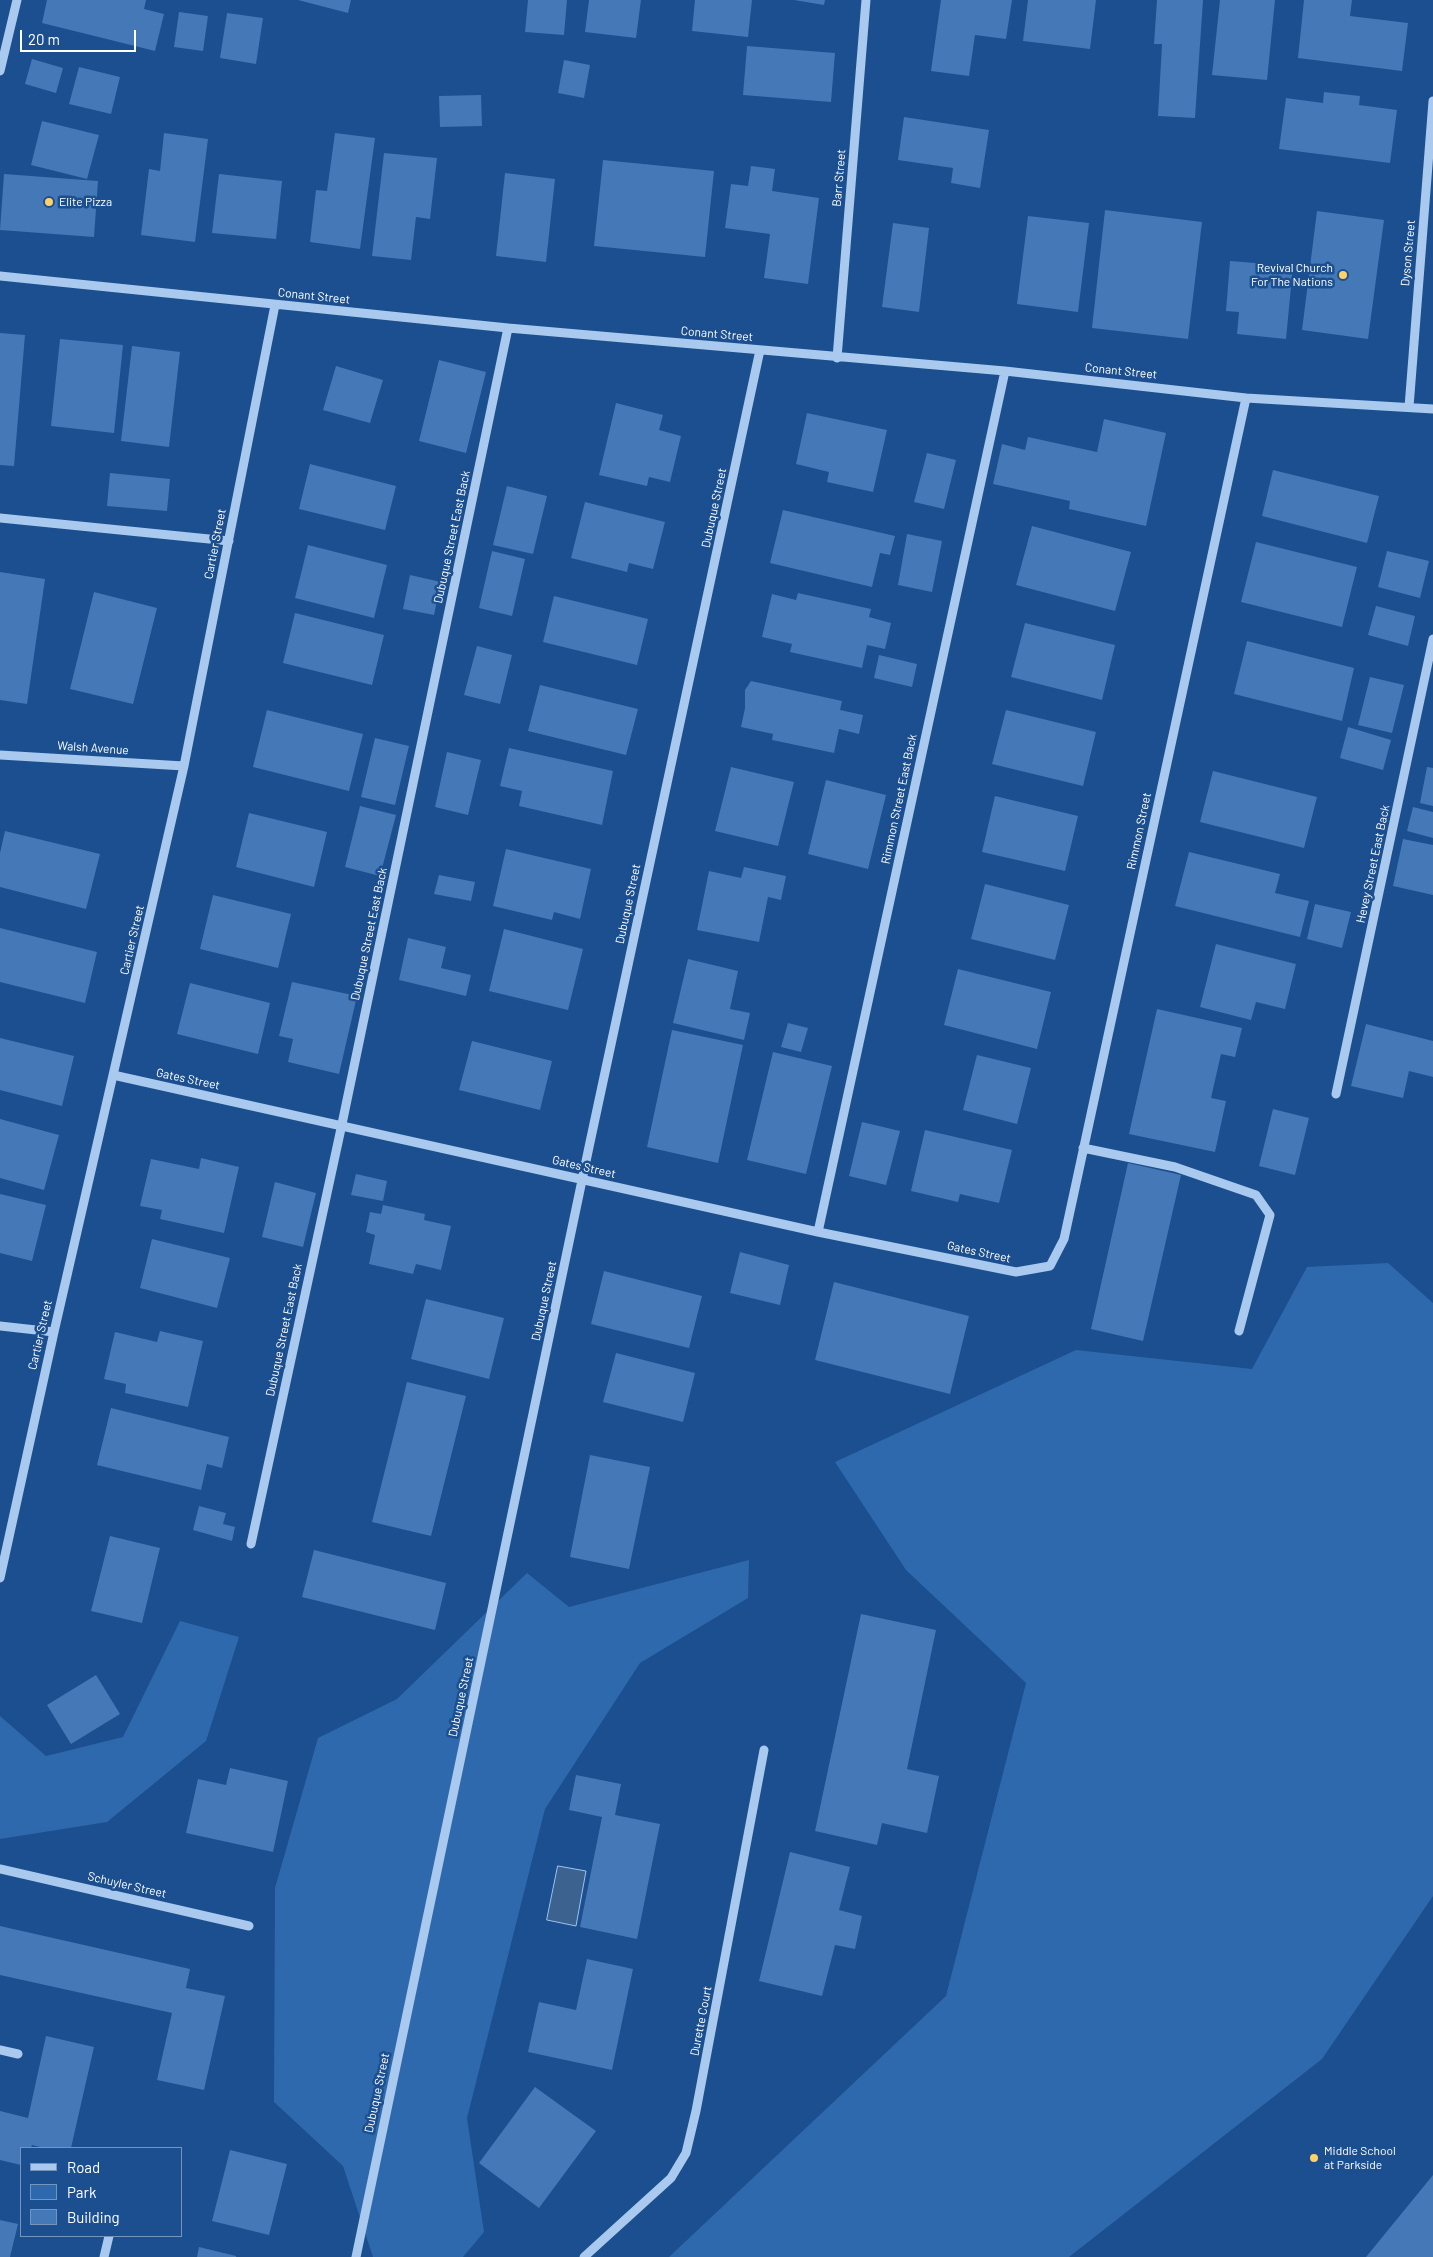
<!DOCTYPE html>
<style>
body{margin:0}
#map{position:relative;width:1433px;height:2257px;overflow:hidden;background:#1b4f8f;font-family:Barlow,sans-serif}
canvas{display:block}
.legend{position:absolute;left:20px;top:2147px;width:162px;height:90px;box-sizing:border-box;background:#1b4f8f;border:1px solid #7695bc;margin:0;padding:6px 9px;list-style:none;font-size:15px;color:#fff}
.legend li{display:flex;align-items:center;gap:10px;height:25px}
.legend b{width:25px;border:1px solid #7695bc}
.scale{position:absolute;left:20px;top:30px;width:116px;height:22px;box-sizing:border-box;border:2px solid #fff;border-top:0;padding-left:6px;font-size:15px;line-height:18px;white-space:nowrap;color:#fff;-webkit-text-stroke:4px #1b4f8f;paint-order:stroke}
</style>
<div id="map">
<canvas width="1433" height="2257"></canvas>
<ul class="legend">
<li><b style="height:6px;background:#a9c9ee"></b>Road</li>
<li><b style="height:14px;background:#2e69ad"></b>Park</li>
<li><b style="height:14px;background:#4478b7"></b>Building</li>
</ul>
<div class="scale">20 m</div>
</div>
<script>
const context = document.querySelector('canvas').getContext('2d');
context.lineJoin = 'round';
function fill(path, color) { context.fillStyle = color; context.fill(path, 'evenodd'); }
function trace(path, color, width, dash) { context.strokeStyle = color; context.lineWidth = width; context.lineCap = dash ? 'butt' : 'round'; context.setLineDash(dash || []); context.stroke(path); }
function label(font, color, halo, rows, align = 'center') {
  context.font = font + ' Barlow,sans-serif'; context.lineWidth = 5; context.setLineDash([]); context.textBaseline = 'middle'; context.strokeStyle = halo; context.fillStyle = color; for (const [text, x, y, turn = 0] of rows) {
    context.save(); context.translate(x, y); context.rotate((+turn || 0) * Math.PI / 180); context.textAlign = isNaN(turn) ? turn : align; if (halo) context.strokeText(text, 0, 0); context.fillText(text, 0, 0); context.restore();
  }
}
fill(new Path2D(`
 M1388 1263 1433 1303V1896L1322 2059 1069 2257H669L946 1996 1026 1683 906 1570 835 1462 1076 1350 1252 1369 1307 1267Z
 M749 1560 748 1598 640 1663 545 1809 467 2118 484 2232 463 2257H373L343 2166 274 2102 275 1888 318 1738 397 1699 527 1573 569 1607Z
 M180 1621 239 1637 206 1741 107 1822 0 1839V1716L46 1756 123 1737Z`), '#2e69ad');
const water = new Path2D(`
 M558 1866 586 1871 576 1926 547 1920Z`);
fill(water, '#3c6290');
trace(water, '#9cc4f0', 1);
fill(new Path2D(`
 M47 0H146L144 9 164 14 155 51 42 23Z
 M298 0H351L348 13Z
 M528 0H567L564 35 525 32Z
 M589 0H641L636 38 585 32Z
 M695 0H752L748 37 692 31Z
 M794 0H825L824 5Z
 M941 0H1012L1006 39 975 35 969 76 931 71Z
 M1028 0H1096L1090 49 1023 41Z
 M1157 0H1203L1195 118 1158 116 1162 44H1154Z
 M1220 0H1275L1267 80 1212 75Z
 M1304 0H1352L1350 16 1408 23 1402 71 1298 58Z
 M179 12 208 16 203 51 174 47Z
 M227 13 263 18 256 64 220 58Z
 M747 46 835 53 831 102 743 95Z
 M32 59 63 68 56 93 25 84Z
 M564 60 590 65 584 98 558 93Z
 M79 67 120 77 111 114 69 104Z
 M1324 92 1360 96 1359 105 1397 110 1390 163 1279 149 1286 98 1323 103Z
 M481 95 482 126 440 127 439 96Z
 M904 117 989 130 980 188 951 183 953 168 898 160Z
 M42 121 99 135 87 179 31 165Z
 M164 133 208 139 195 242 141 235 149 169 160 171Z
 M335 133 375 138 360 249 310 242 316 190 327 191Z
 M384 153 437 158 430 219 416 217 411 260 372 256Z
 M603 160 714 171 705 257 594 246Z
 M751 166 775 169 772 191 819 198 808 284 764 278 770 234 725 228 731 184 748 186Z
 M505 173 555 179 546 262 496 256Z
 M4 174 98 181 94 237 0 230Z
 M219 174 282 181 276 239 212 233Z
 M1105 210 1202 222 1188 339 1092 328Z
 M1317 211 1384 220 1368 339 1302 330Z
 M1028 216 1089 223 1078 312 1017 304Z
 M893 223 929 228 919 312 882 307Z
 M1230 261 1293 266 1286 339 1237 334 1239 312 1226 311Z
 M0 333 25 335 14 466 0 465Z
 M60 339 123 345 114 433 51 426Z
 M132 346 180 352 169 447 121 441Z
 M439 360 486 372 466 453 419 441Z
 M336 366 383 380 370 423 323 410Z
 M616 403 663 415 659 430 681 436 670 482 649 477 647 486 599 475Z
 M807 413 887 430 873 492 827 482 829 472 796 464Z
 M1104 419 1166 433 1146 526 1069 509 1070 501 993 484 1002 444 1025 450 1028 437 1097 452Z
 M927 453 956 460 944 509 914 502Z
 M310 464 396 486 385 530 299 509Z
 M1273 470 1379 496 1367 543 1262 516Z
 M110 473 170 479 167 511 107 506Z
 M507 486 547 496 533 554 493 545Z
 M585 502 665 522 653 569 629 563 627 572 571 558Z
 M783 510 895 536 890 555 880 553 872 587 770 563Z
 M1032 526 1131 552 1115 611 1016 585Z
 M907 534 942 541 932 592 898 585Z
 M1256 542 1357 567 1342 627 1241 602Z
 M308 545 387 565 374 618 295 598Z
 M492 551 525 559 512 616 479 608Z
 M1387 551 1429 561 1420 598 1378 587Z
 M0 572 45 579 27 704 0 700Z
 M410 575 441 582 434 615 403 609Z
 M94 592 157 608 133 704 70 689Z
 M798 593 871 609 869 617 891 623 885 649 867 645 862 668 790 652 792 644 762 637 772 594 796 600Z
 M554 596 648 619 637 665 543 642Z
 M1376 606 1415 616 1408 646 1368 635Z
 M295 613 384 635 372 685 283 663Z
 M1025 623 1115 645 1102 700 1011 677Z
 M1247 641 1354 668 1342 721 1234 694Z
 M477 646 512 655 500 704 464 695Z
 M879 655 917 664 912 687 874 678Z
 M1370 677 1404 685 1392 733 1358 725Z
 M751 681 842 701 840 710 863 715 859 734 839 729 834 753 772 740 773 734 741 727 745 708V690Z
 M540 685 638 709 626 755 528 731Z
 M267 710 363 734 349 791 253 767Z
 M1006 710 1096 732 1083 786 992 764Z
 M1348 727 1391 740 1383 770 1340 758Z
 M375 738 409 746 395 805 361 797Z
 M509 748 613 771 602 825 519 806 522 791 500 786Z
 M447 752 481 760 468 815 435 807Z
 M731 767 794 782 778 846 715 831Z
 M1427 767 1433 768V806L1420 803Z
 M1213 771 1317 797 1304 848 1200 822Z
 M826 780 886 795 868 869 808 854Z
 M995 796 1078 816 1065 871 982 852Z
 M360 806 396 815 380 876 345 867Z
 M1413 807 1433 812V838L1407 831Z
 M249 813 327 832 314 887 236 867Z
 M5 831 100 854 86 909 0 887V853Z
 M1403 839 1433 845V895L1393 886Z
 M506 849 591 869 580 919 554 912 552 920 493 906Z
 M1189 852 1280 874 1275 893 1309 901 1300 937 1175 906Z
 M744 867 786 876 781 900 768 897 759 942 697 930 709 871 741 878Z
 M439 875 475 882 471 901 434 894Z
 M985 884 1069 905 1055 960 971 939Z
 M213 895 291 914 278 968 200 949Z
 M1315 904 1351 912 1342 948 1307 939Z
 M0 928 97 952 85 1003 0 982Z
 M504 929 583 949 568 1010 489 991Z
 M408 938 446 947 441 968 471 975 466 996 399 980Z
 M1216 944 1296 964 1285 1009 1256 1002 1251 1020 1200 1007Z
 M688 959 738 971 730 1009 750 1013 744 1040 673 1023Z
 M958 969 1051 992 1037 1049 944 1025Z
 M292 982 357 996 339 1074 288 1062 293 1039 279 1036Z
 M190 983 270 1003 258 1054 177 1034Z
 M1157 1009 1242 1028 1235 1057 1221 1054 1211 1098 1226 1101 1215 1152 1129 1134Z
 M788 1023 808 1028 801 1052 781 1047Z
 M1366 1024 1433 1041V1077L1409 1071 1403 1098 1351 1086Z
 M672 1030 743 1045 718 1163 647 1147Z
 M0 1038 74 1056 62 1106 0 1090Z
 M472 1041 552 1061 540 1110 459 1090Z
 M773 1052 832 1066 806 1174 747 1160Z
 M977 1055 1031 1068 1017 1124 963 1110Z
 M1273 1109 1309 1118 1295 1175 1259 1166Z
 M0 1119 59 1135 44 1190 0 1178Z
 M862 1122 900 1131 886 1185 849 1176Z
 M925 1130 1012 1150 999 1203 960 1194 958 1202 911 1191Z
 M201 1158 239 1167 224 1233 160 1219 162 1210 140 1206 151 1159 199 1169Z
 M1128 1163 1181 1175 1143 1341 1091 1329Z
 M356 1174 387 1181 383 1201 351 1195Z
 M275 1182 316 1193 303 1247 262 1237Z
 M0 1194 46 1205 32 1261 0 1253Z
 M383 1205 425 1214 424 1220 451 1226 441 1270 416 1264 413 1274 369 1264 375 1235 366 1232 370 1212 381 1214Z
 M152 1239 230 1258 217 1308 140 1288Z
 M740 1252 789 1265 780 1305 730 1293Z
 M604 1271 702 1296 689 1348 591 1324Z
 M834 1282 969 1316 950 1394 815 1360Z
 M426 1299 504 1318 489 1379 411 1359Z
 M160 1331 203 1341 188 1407 125 1393 126 1384 104 1379 115 1332 157 1342Z
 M616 1353 695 1373 683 1422 603 1402Z
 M407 1382 466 1396 431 1536 372 1522Z
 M111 1408 229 1437 222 1468 207 1464 201 1490 97 1465Z
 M590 1455 650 1467 629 1569 570 1557Z
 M199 1506 226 1513 223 1524 235 1527 232 1541 193 1530Z
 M110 1536 160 1548 142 1623 91 1611Z
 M314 1550 446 1583 435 1630 302 1597Z
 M861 1614 936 1630 907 1769 939 1776 927 1833 882 1823 877 1845 815 1831Z
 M96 1675 120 1714 71 1744 47 1705Z
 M230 1768 288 1781 273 1852 186 1833 198 1779 226 1785Z
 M576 1775 621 1784 615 1815 660 1824 637 1939 580 1927 602 1817 569 1810Z
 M790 1852 850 1867 839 1910 862 1916 855 1949 835 1945 822 1996 759 1981Z
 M0 1926 190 1969 186 1988 225 1996 204 2090 157 2080 172 2013 0 1975Z
 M587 1959 633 1969 612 2070 528 2052 539 2002 576 2010Z
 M46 2036 94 2047 71 2148H44L32 2145 31 2148H21V2165L0 2160V2111L28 2118Z
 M535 2087 596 2131 539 2208 479 2163Z
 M230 2150 287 2164 269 2235 212 2221Z
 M1433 2175V2257H1366Z
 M0 2220 18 2224 10 2257H0Z
 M199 2247 236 2256V2257H197Z`), '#4478b7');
trace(new Path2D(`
 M0 71 17 0
 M0 276 508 328 1005 371 1246 398 1433 409
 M837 358 866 0
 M1409 407 1433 101
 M0 518 229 541
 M0 755 184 766
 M113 1075 818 1232 1016 1272 1050 1266 1064 1239 1246 398
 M1336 1094 1433 639
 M1083 1148 1175 1167 1256 1195 1270 1215 1239 1331
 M818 1232 1005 371
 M0 1326 54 1332
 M251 1544 342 1124 508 328
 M0 1578 54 1332 184 766 275 305
 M0 1869 249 1926
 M0 2050 18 2054
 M104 2257 109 2236
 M356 2257 589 1147 760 350
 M584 2257 671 2178 686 2153 696 2111 764 1750`), '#a9c9ee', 9);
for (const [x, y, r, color] of [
 [49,202,5,"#ffd166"],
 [1343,275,5,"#ffd166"],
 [1314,2158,5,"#ffd166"]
]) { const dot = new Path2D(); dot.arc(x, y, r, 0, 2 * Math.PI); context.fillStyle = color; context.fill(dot); trace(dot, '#1b4f8f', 2); }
label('12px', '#fff', '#1b4f8f', [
 ["Barr Street",839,178,-85],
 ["Dyson Street",1408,253,-85],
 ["Conant Street",314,296,6],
 ["Conant Street",717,334,5],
 ["Conant Street",1121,371,6],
 ["Dubuque Street",714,508,-78],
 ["Dubuque Street East Back",452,537,-78],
 ["Cartier Street",215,544,-79],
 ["Walsh Avenue",93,748,4],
 ["Rimmon Street East Back",899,799,-78],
 ["Rimmon Street",1139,831,-78],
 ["Hevey Street East Back",1373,864,-78],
 ["Dubuque Street",628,904,-78],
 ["Dubuque Street East Back",369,934,-78],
 ["Cartier Street",132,940,-77],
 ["Gates Street",188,1079,12],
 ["Gates Street",584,1167,13],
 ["Gates Street",979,1252,12],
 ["Dubuque Street",544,1301,-78],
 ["Dubuque Street East Back",284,1330,-78],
 ["Cartier Street",40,1335,-77],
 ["Dubuque Street",461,1697,-78],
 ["Schuyler Street",127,1885,13],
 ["Durette Court",701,2021,-79],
 ["Dubuque Street",377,2093,-78]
]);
label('12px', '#fff', '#1b4f8f', [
 ["Elite Pizza",59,202],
 ["Revival Church",1333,268,"right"],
 ["For The Nations",1333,282,"right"],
 ["Middle School",1324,2151],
 ["at Parkside",1324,2165]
], 'left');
</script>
